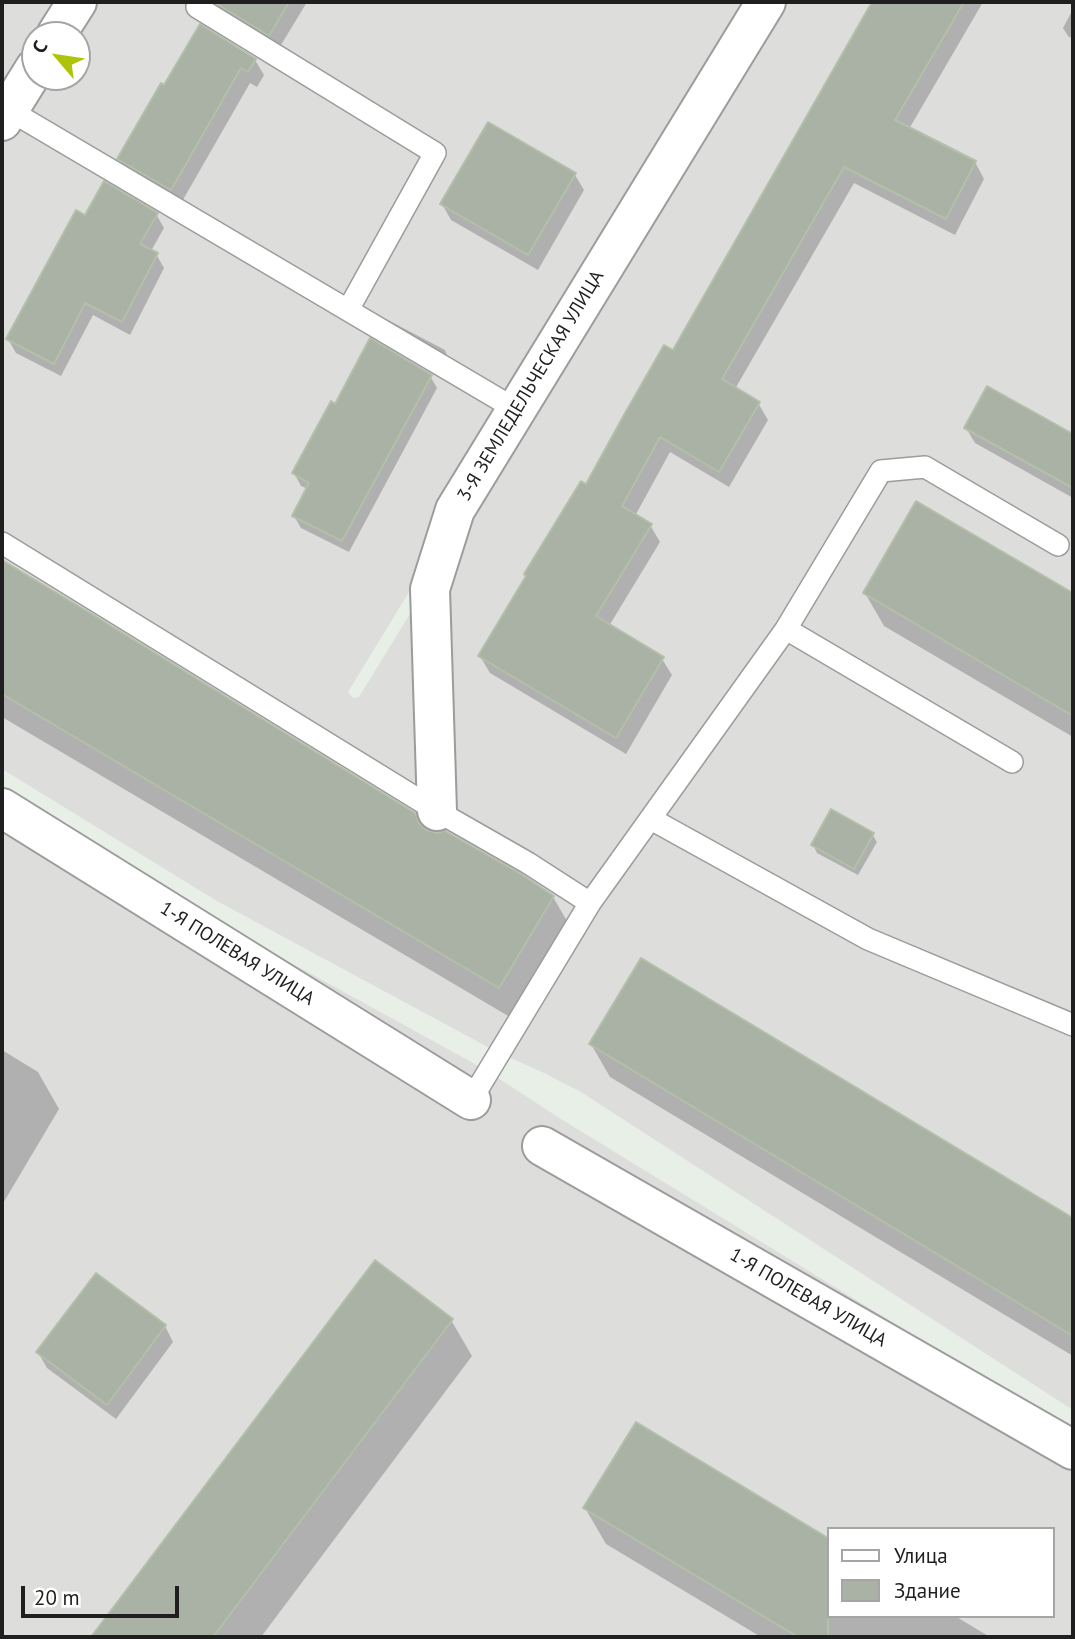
<!DOCTYPE html>
<meta charset="utf-8">
<style>
body{margin:0}
#map{position:relative;width:1075px;height:1639px;overflow:hidden;background:#e8efe6;font-family:"PT Sans",sans-serif}
canvas{display:block}
.frame{position:absolute;inset:0;border:4px solid #1f1f1f;pointer-events:none}
.legend{position:absolute;left:827px;top:1527px;width:228px;height:91px;box-sizing:border-box;background:#fff;border:2px solid #a5a5a5;margin:0;padding:9px 12px;list-style:none;font-size:21px;color:#1f1f1f}
.legend li{display:flex;align-items:center;gap:14px;height:35px}
.legend b{width:35px;border:2px solid #a5a5a5}
.north{position:absolute;left:21px;top:21px;width:70px;height:70px;box-sizing:border-box;background:#fff;border:2px solid #a5a5a5;border-radius:50%;rotate:299deg;font-size:19px;font-weight:700;line-height:28px;text-align:center;color:#1f1f1f}
.north::after{content:'';display:block;margin:auto;width:24px;height:32px;background:#aec40a;clip-path:polygon(50% 0,100% 100%,50% 72%,0 100%)}
.scale{position:absolute;left:21px;top:1586px;width:158px;height:32px;box-sizing:border-box;border:4px solid #1f1f1f;border-top:0;padding-left:9px;font-size:21px;line-height:24px;white-space:nowrap;color:#1f1f1f;-webkit-text-stroke:5px #fff;paint-order:stroke}
</style>
<div id="map">
<canvas width="1075" height="1639"></canvas>
<div class="frame"></div>
<ul class="legend">
<li><b style="height:9px;background:#fff"></b>Улица</li>
<li><b style="height:19px;background:#aab1a5"></b>Здание</li>
</ul>
<div class="north">С</div>
<div class="scale">20 m</div>
</div>
<script>
const context = document.querySelector('canvas').getContext('2d');
context.lineJoin = 'round';
function fill(path, color) { context.fillStyle = color; context.fill(path, 'evenodd'); }
function trace(path, color, width, dash) { context.strokeStyle = color; context.lineWidth = width; context.lineCap = dash ? 'butt' : 'round'; context.setLineDash(dash || []); context.stroke(path); }
function label(font, color, halo, rows, align = 'center') {
  context.font = font + ' "PT Sans",sans-serif'; context.lineWidth = 6; context.setLineDash([]); context.textBaseline = 'middle'; context.strokeStyle = halo; context.fillStyle = color; for (const [text, x, y, turn = 0] of rows) {
    context.save(); context.translate(x, y); context.rotate((+turn || 0) * Math.PI / 180); context.textAlign = isNaN(turn) ? turn : align; if (halo) context.strokeText(text, 0, 0); context.fillText(text, 0, 0); context.restore();
  }
}
fill(new Path2D(`
 M2 2H67L45 35H35V49L2 97Z
 M83 2H769L348 692 353 698 359 697 785 2H1073V1410L581 1092 542 1072 497 1052 217 901 2 769V120L35 77H77V35Z
 M2 804 484 1069 561 1119 1073 1433V1637H2ZM828 1529H1052V1616H828Z`), '#dddddc');
fill(new Path2D(`
 M216 2H307L278 50 225 17Z
 M874 2H983L909 129 975 162 984 179 955 235 854 183 735 389 758 403 768 420 729 487 670 452 635 516 650 525 660 542 609 626 662 659 672 675 626 754 490 673 480 656 674 353Z
 M1073 9V39L1068 36 1063 28Z
 M255 60 264 75 257 87 250 83 180 205 128 174 119 159 165 88Z
 M575 175 584 190 538 270 451 220 442 204Z
 M156 214 164 228 151 251 156 254 164 268 130 335 93 315 61 376 16 353 8 339 86 217Z
 M386 319 445 350 448 358 388 323Z
 M430 376 437 388 349 552 301 528 294 516 308 489 301 486 294 473 336 406Z
 M988 389 1073 436V498L975 443 966 428Z
 M916 504 1073 595V737L884 626 865 593Z
 M2 562 86 612 414 814 423 829 553 897 574 933 520 1023 2 717Z
 M872 834 877 842 858 875 817 853 813 845Z
 M641 960 1073 1220V1356L610 1077 591 1044Z
 M2 1050 38 1072 59 1109 2 1205Z
 M375 1262 451 1320 472 1356 261 1637H93Z
 M165 1326 173 1342 116 1419 47 1368 38 1352Z
 M636 1424 828 1540V1616H955L990 1637H761L606 1544 585 1508Z`), '#0003');
const building = new Path2D(`
 M214 2H289L269 36Z
 M872 2H964L895 120 976 161 946 219 844 167 722 379 760 402 719 472 660 437 622 506 652 524 596 616 664 657 616 738 478 656 526 576 524 574 581 481 586 484 624 415 664 345 673 350Z
 M200 24 256 59 248 72 241 68 171 190 117 159 161 83 164 85Z
 M488 122 576 173 528 255 440 204Z
 M104 181 158 213 140 244 158 253 122 322 85 303 54 364 6 339 76 210 85 215Z
 M370 338 432 375 342 541 292 516 309 483 292 473 331 401 335 404Z
 M987 386 1073 434V488L964 428Z
 M916 501 1073 593V716L863 593Z
 M2 560 87 611 415 813 419 823 426 830 437 833 445 831 521 874 554 896 499 988 2 694Z
 M831 809 874 833 854 869 811 845Z
 M641 958 1073 1218V1336L589 1044Z
 M375 1260 453 1319 213 1637H91Z
 M96 1273 166 1325 107 1405 36 1352Z
 M636 1422 828 1538V1637H798L583 1508Z`);
fill(building, '#aab1a5');
trace(building, '#b3c0a9', 2);
const service = new Path2D(`
 M197 7 435 153 348 310
 M9 110 517 410
 M2 543 437 811 528 863 590 903
 M786 629 881 471 925 467 1058 545
 M651 819 868 939 1073 1025
 M471 1100 590 903 786 629 1012 762`);
const minor = new Path2D(`
 M56 35 77 2
 M2 121 35 68
 M2 808 471 1100
 M437 811 430 589 455 510 766 2
 M542 1146 1073 1450`);
trace(service, '#9c9c9c', 24);
trace(minor, '#9c9c9c', 42);
trace(service, '#fff', 21);
trace(minor, '#fff', 38);
label('19px', '#1f1f1f', '#fff', [
 ["3-Я ЗЕМЛЕДЕЛЬЧЕСКАЯ УЛИЦА",531,386,-59],
 ["1-Я ПОЛЕВАЯ УЛИЦА",237,954,32],
 ["1-Я ПОЛЕВАЯ УЛИЦА",808,1298,30]
]);
</script>
